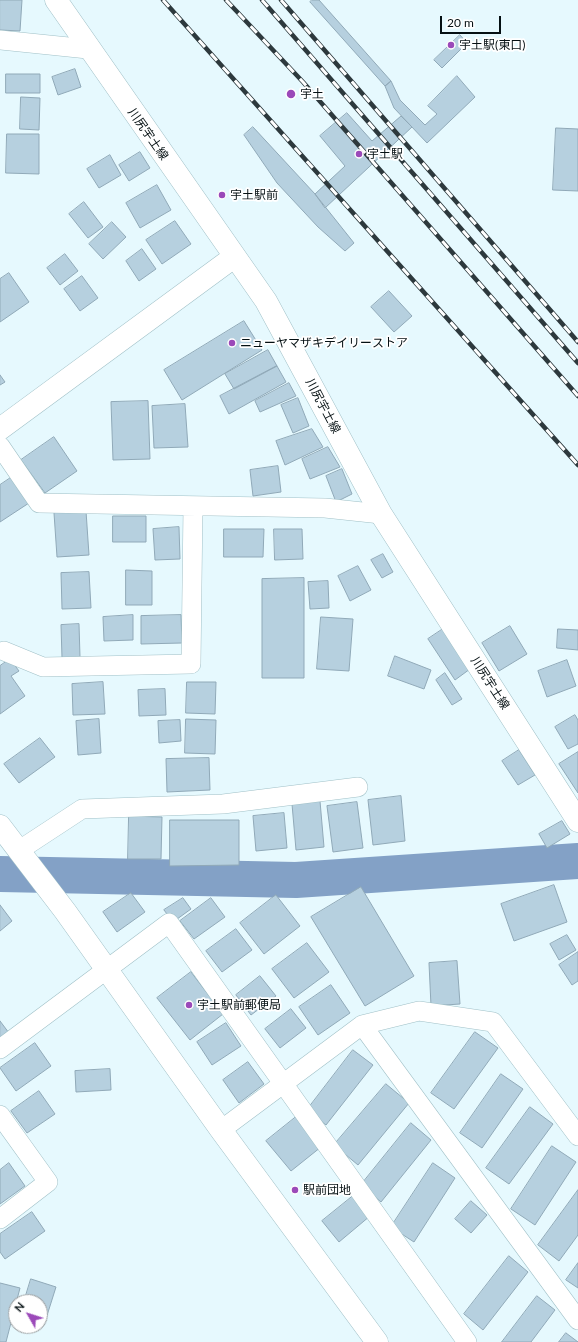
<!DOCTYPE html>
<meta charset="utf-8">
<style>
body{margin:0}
#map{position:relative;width:578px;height:1342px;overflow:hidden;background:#e6f9fe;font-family:Lato,sans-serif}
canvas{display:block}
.north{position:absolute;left:8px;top:1294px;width:40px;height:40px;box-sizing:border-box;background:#fff;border:1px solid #9b9fa1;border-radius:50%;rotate:309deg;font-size:11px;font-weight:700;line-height:16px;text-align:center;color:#051013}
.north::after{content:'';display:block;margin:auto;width:14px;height:18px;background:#9b49b9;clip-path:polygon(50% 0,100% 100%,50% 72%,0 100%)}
.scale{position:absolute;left:440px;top:16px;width:61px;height:18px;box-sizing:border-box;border:2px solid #051013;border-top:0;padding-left:5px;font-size:12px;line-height:14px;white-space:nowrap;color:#051013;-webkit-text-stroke:3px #fff;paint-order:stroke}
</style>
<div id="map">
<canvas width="578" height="1342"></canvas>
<div class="north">N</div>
<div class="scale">20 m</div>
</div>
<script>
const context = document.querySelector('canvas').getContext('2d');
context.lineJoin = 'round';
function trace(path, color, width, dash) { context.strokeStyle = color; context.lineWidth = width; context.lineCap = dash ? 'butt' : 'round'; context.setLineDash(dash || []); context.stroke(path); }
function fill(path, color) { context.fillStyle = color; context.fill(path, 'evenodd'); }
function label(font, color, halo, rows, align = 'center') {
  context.font = font + ' Lato,"Noto Sans JP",sans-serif'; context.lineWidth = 3.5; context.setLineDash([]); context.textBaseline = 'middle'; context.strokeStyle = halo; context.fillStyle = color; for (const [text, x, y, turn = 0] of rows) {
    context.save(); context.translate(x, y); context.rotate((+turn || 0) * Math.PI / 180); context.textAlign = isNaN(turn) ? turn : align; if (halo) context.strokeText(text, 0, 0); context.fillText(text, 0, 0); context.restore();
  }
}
trace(new Path2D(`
 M0 874 296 880 578 861`), '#83a1c6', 36);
const building = new Path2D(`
 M0 0H22L20 31 0 30Z
 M312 0H319L391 81 385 86 310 2Z
 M460 35 467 43 442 68 434 60Z
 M75 69 81 87 58 95 52 77Z
 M6 74H40V93H6Z
 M457 76 475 97 427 143 394 108 385 86 391 81 400 100 425 125 437 114 428 106Z
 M21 97 40 98 39 130 20 129Z
 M347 113 372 141 401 116 412 127 325 208 315 194 345 166 320 136Z
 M253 127 315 194 354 243 345 251 318 227 277 183 244 135Z
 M556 128 578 129V191L553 190Z
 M7 134H39V174L6 173Z
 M140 152 150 168 129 181 119 165Z
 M110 155 121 175 99 188 87 169Z
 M157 185 171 210 140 228 126 203Z
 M84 202 103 227 88 238 69 214Z
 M175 221 191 244 162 264 146 240Z
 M112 222 126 237 103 259 89 244Z
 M142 249 156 269 139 281 126 261Z
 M65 254 78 271 60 285 47 268Z
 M9 273 29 302 0 322V279Z
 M82 276 98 298 80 311 64 289Z
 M389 291 412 316 394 332 371 307Z
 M244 321 262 350 182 400 164 370Z
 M268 350 277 366 234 389 225 374Z
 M277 366 286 382 229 414 220 396Z
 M0 375 5 382 0 385Z
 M289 383 296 396 260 412 255 401Z
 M298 398 309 426 293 433 281 405Z
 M148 401 150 459 113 460 111 402Z
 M185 404 188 447 154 448 152 406Z
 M312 429 323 447 285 465 276 441Z
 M54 437 77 471 45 493 21 460Z
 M328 447 340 467 310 479 302 459Z
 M278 466 281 492 253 496 250 470Z
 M342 469 352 494 336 502 326 476Z
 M12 477 29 503 0 522V485Z
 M86 511 89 555 57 557 54 513Z
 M113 516H146V542H113Z
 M179 527 180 559 155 560 153 529Z
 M224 529H264L263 557H224Z
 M274 529H302L303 559 275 560Z
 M383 554 393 572 382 578 371 560Z
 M358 566 371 590 350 601 338 576Z
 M126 570 152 571V605H126Z
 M89 572 91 608 62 609 61 573Z
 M304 578V678H262V579Z
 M328 581 329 608 310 609 308 582Z
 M133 615V640L104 641 103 617Z
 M181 615 182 643 141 644V616Z
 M321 617 353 619 349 671 317 669Z
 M79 624 80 657 62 658 61 625Z
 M510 626 527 654 499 671 482 643Z
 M443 629 470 669 455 680 428 639Z
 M558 629 578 630V650L557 648Z
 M395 656 431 670 424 689 388 676Z
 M10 659 19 671 11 676 25 696 0 714V666Z
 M567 660 576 686 547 697 538 671Z
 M445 673 462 699 452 705 436 680Z
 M103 682 105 714 73 715 72 684Z
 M187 682H216L215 714 186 713Z
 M165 689 166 715 139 716 138 690Z
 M575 715 578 720V744L568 749 555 727Z
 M99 719 101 753 78 755 76 721Z
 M186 719 216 720 215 754 185 753Z
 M180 720 181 741 159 743 158 721Z
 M40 738 55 757 19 783 4 764Z
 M519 750 535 775 518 785 502 761Z
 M578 752V793L559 764Z
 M209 758 210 790 167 792 166 759Z
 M401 796 405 841 373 845 368 800Z
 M320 801 324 847 296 850 292 804Z
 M357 802 363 848 333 852 327 806Z
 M284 813 287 848 256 851 253 816Z
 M129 816 162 817 161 859H128Z
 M170 820H239V865L170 866Z
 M562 821 570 834 547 848 539 834Z
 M554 885 567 922 514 941 501 904Z
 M361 887 414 976 365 1006 311 917Z
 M131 893 145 912 117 932 103 912Z
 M276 895 300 926 264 954 240 923Z
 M183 898 191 909 173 922 164 910Z
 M211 898 225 917 194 939 180 921Z
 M0 905 12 921 0 931Z
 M236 929 252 950 222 972 206 951Z
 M567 935 576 950 559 960 550 944Z
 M307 943 329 972 294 998 272 969Z
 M578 952V981L572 985 559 965Z
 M457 961 460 1004 431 1006 429 963Z
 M191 972 223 1014 190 1040 157 998Z
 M260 976 276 996 251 1015 236 995Z
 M331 985 350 1013 318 1035 299 1007Z
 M291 1009 306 1028 280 1048 265 1029Z
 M0 1021 9 1033 0 1040Z
 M226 1023 241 1046 212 1065 197 1042Z
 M475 1032 498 1048 454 1109 431 1093Z
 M35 1043 51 1066 16 1091 0 1068Z
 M353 1050 373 1065 326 1125 307 1110Z
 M248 1062 264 1084 239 1103 223 1080Z
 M110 1069 111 1090 76 1092 75 1071Z
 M501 1074 523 1089 482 1148 460 1133Z
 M386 1084 409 1103 358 1165 334 1145Z
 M39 1091 55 1114 27 1133 11 1111Z
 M530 1107 553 1124 509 1184 486 1168Z
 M296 1117 321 1147 291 1171 266 1141Z
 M411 1123 431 1140 381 1202 361 1185Z
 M552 1146 576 1162 535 1225 511 1209Z
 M9 1163 25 1186 0 1204V1170Z
 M433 1163 455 1178 414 1242 391 1227Z
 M578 1190V1235L559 1261 538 1245Z
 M353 1196 370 1216 339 1242 322 1221Z
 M471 1201 487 1215 471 1233 455 1219Z
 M32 1212 45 1231 5 1259 0 1252V1234Z
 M509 1256 528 1272 483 1330 464 1314Z
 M578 1263V1288L566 1280Z
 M31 1279 56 1287 44 1325 40 1323V1302H24Z
 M0 1283 20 1288 6 1342H0Z
 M537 1296 555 1310 531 1342H502Z
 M566 1333 578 1342H559Z`);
fill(building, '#b6d0df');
trace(building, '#90a9b8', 1);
const minor = new Path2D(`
 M0 40 88 49
 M0 446 39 503 325 508 381 514
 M4 651 43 667 191 664 193 506
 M18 851 82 809 223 804 358 787
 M362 1025 578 1320
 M0 1049 169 923 467 1342
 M0 1115 48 1182 0 1219
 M221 1130 362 1025 419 1011 493 1022 578 1136`);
const tertiary = new Path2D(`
 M0 429 234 257
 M0 826 65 911 221 1130 377 1342`);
const secondary = new Path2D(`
 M56 0 266 301 381 514 578 821`);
trace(minor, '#a0c0c7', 20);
trace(tertiary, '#a0c0c7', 23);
trace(secondary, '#a0c0c7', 23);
trace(minor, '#fff', 19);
trace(tertiary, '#fff', 22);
trace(secondary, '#fff', 22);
const rail = new Path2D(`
 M163 0 578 465
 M226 0 303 82 578 396
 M262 0 578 363
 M281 0 578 342`);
trace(rail, '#2d393d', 4.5);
trace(rail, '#fff', 3, [9]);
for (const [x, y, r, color] of [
 [451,45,4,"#9b49b9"],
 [291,94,5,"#9b49b9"],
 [359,154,4,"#9b49b9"],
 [222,195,4,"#9b49b9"],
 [232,343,4,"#9b49b9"],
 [189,1005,4,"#9b49b9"],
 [295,1190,4,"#9b49b9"]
]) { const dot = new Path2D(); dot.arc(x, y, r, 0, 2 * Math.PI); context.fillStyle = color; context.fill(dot); trace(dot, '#fff', 1.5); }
label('12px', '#051013', '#fff', [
 ["宇土駅(東口)",459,45],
 ["宇土",300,94],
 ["宇土駅",367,154],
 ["宇土駅前",230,195],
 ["ニューヤマザキデイリーストア",240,343],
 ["宇土駅前郵便局",197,1005],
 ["駅前団地",303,1190]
], 'left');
label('12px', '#051013', '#fff', [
 ["川尻宇土線",148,134,55],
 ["川尻宇土線",323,406,62],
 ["川尻宇土線",490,683,57]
]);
</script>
